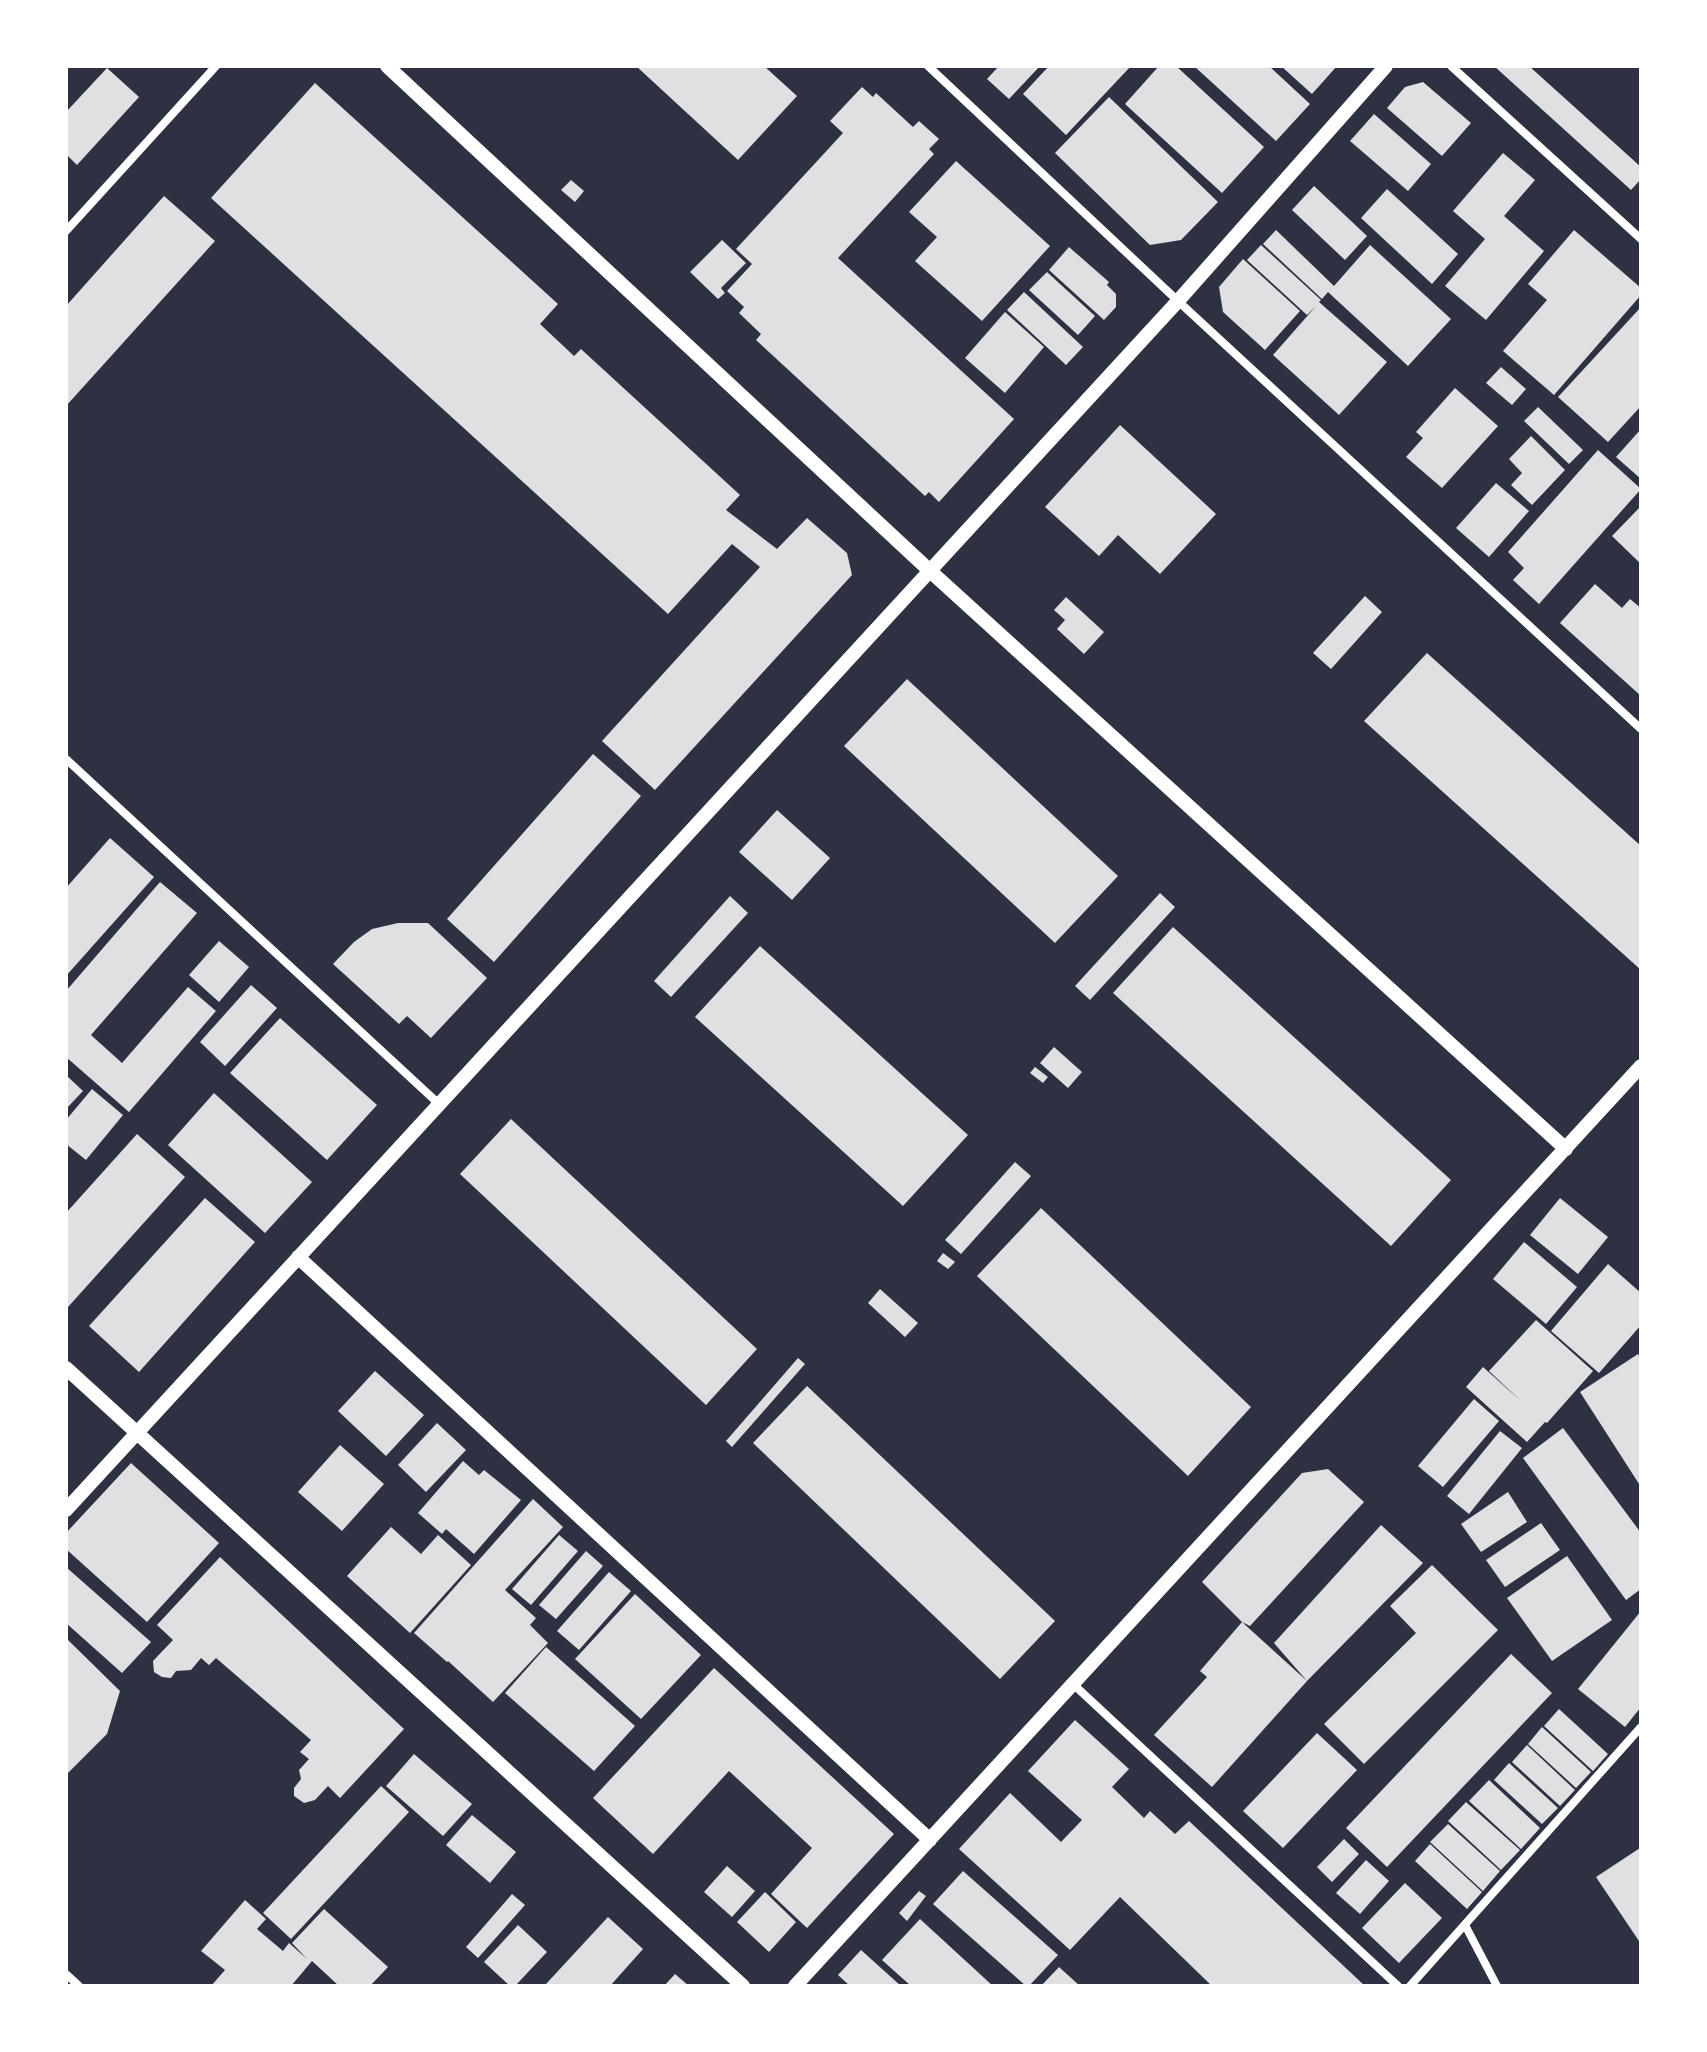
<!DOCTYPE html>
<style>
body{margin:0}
#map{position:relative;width:1707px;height:2052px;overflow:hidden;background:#2d3142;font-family:Overpass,sans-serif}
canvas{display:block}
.frame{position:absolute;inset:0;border:68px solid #fff;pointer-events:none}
</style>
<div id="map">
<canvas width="1707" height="2052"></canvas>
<div class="frame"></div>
</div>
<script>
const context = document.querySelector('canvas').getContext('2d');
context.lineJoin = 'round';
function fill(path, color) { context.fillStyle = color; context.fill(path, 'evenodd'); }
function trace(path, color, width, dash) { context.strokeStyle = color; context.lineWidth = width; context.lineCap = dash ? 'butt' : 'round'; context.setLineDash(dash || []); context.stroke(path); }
fill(new Path2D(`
 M636 66H764L797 96 738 160Z
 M999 66H1040L1009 99 987 79Z
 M1049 66H1131L1066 135 1023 94Z
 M1159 66H1176L1264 147 1222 193 1125 104Z
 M1194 66H1269L1310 104 1276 141Z
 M1281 66H1337L1312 94Z
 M1494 66H1529L1641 167V179L1631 190Z
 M107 68 139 97 77 165 66 154V112Z
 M1423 82 1471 123 1442 156 1387 108 1405 87Z
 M315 83 558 304 540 324 574 356 581 349 740 495 726 510 777 549 807 518 847 553 852 575 655 790 602 741 760 567 732 544 668 614 211 198Z
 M862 87 873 97 876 93 913 127 919 121 939 139 929 149 934 154 838 258 1014 419 939 502 929 492 925 496 756 340 761 334 739 313 744 307 727 291 752 264 736 249 843 133 830 121Z
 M1109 97 1218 202 1181 240 1150 245 1055 153Z
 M1374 114 1431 164 1408 191 1350 141Z
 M1503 153 1535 180 1504 216 1544 251 1486 320 1445 286 1485 239 1453 211Z
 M956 161 1050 246 982 321 915 261 937 237 909 212Z
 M571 180 584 191 575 202 561 190Z
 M1314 186 1367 236 1345 260 1292 210Z
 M1387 189 1458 254 1432 284 1361 218Z
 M164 196 215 241 66 406V306Z
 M1276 230 1334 286 1370 245 1451 319 1408 366 1328 292 1322 299 1263 244Z
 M1574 230 1641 288V295L1554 395 1503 351 1547 300 1528 284Z
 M722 240 746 263 721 288 725 293 718 299 690 272Z
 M1261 245 1321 300 1319 302 1387 362 1339 415 1273 355 1317 305 1307 315 1247 260Z
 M1069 247 1109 282 1107 285 1116 294V307L1104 320 1049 270Z
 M1243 259 1300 311 1265 350 1223 312 1219 287Z
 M1047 272 1095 316 1078 335 1029 290Z
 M1024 292 1083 347 1066 365 1007 310Z
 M1641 307V406L1608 442 1558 397Z
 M1005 312 1044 347 1005 393 965 358Z
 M1501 367 1526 389 1512 405 1486 383Z
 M1455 388 1498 426 1442 488 1406 457 1423 438 1416 432Z
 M1538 407 1583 450 1569 464 1524 421Z
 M1120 425 1216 514 1160 574 1118 535 1099 556 1045 507Z
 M1641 429V479L1616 457Z
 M1531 436 1565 470 1532 505 1511 485 1522 473 1509 459Z
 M1598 450 1641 489 1539 604 1513 580 1524 568 1508 552Z
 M1496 483 1529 511 1489 557 1456 528Z
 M1641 506V564L1612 536Z
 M1595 584 1622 608 1630 599 1641 608V696L1560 623Z
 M1365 596 1382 612 1331 669 1313 653Z
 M1066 597 1104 632 1084 654 1057 629 1065 620 1054 610Z
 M1427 653 1641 846V970L1364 721Z
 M907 679 1118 876 1055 943 844 746Z
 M593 754 641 796 494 962 447 919Z
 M777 810 830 858 792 900 739 852Z
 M110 838 154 877 66 976V888Z
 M160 882 197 913 91 1035 122 1063 188 987 216 1011 129 1112 66 1057V991Z
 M1160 893 1175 907 1090 1000 1075 986Z
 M730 896 748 913 671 997 654 981Z
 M398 923H428L487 978 431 1038 407 1016 399 1024 333 964 354 942 372 929Z
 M1173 927 1451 1180 1391 1246 1113 993Z
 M219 941 249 967 219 1002 189 975Z
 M760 946 968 1135 903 1206 695 1017Z
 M251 985 277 1008 225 1066 200 1042Z
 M280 1018 377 1105 327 1160 230 1073Z
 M1054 1047 1082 1072 1068 1088 1040 1063Z
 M1035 1067 1048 1077 1043 1083 1030 1073Z
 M66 1075 83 1091 66 1109Z
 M92 1089 123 1115 86 1160 66 1144V1120Z
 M214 1093 312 1182 265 1233 168 1145Z
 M511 1119 757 1349 706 1405 460 1174Z
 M137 1134 185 1177 68 1307 66 1305V1213Z
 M1015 1162 1031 1176 961 1254 945 1240Z
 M205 1198 255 1242 139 1372 89 1326Z
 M1560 1198 1608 1237 1578 1274 1530 1235Z
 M1041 1208 1251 1407 1188 1476 977 1276Z
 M1524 1242 1577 1287 1546 1324 1493 1279Z
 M943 1253 955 1262 948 1269 937 1261Z
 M1608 1264 1641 1293V1325L1599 1373 1551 1331Z
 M880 1289 918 1323 905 1337 868 1303Z
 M1536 1320 1593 1371 1547 1423 1545 1422 1527 1442 1466 1387 1483 1367 1522 1402 1489 1371Z
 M1638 1354 1641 1359V1487L1580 1392Z
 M798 1358 805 1364 732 1447 726 1441Z
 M375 1371 424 1415 386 1456 338 1411Z
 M807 1386 1055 1621 1000 1679 753 1443Z
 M1474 1399 1499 1421 1443 1487 1418 1466Z
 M437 1423 466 1450 426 1492 398 1465Z
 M1563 1428 1641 1533V1589L1626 1600 1523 1458Z
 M1500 1431 1522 1448 1469 1514 1447 1496Z
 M340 1445 384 1484 342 1531 298 1492Z
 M463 1461 479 1475 484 1470 521 1500 474 1554 446 1529 442 1534 418 1513Z
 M131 1463 219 1543 147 1622 66 1549V1533Z
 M1328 1469 1364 1502 1250 1626 1242 1622 1307 1681 1212 1787 1154 1735 1207 1677 1200 1671 1242 1622 1202 1582 1302 1473Z
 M1508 1492 1527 1522 1481 1552 1461 1524Z
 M533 1499 563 1527 505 1590 536 1618 530 1625 548 1643 493 1702 448 1661 447 1662 414 1633Z
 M1541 1523 1560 1550 1505 1587 1486 1560Z
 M1381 1525 1423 1563 1307 1681 1274 1643Z
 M391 1527 421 1554 438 1535 471 1565 410 1633 347 1576Z
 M559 1535 578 1551 531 1605 512 1589Z
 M586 1551 603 1566 556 1619 539 1605Z
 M1567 1556 1612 1620 1552 1661 1507 1598Z
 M220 1557 404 1729 340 1798 328 1786 315 1800 304 1803 294 1796V1788L301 1779 299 1770 309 1759 300 1752 311 1740 216 1658 209 1665 201 1658 191 1670 176 1671 171 1678 162 1677 154 1672 153 1661 173 1640 157 1625Z
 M1432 1565 1498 1630 1364 1764 1324 1724 1416 1633 1390 1606Z
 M66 1567 151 1642 122 1673 66 1623Z
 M609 1572 631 1591 579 1650 557 1631Z
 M635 1594 701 1655 641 1719 575 1659Z
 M1641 1611V1707L1625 1727 1578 1689Z
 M66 1638 120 1691 107 1734 66 1775Z
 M546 1647 635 1726 594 1771 505 1693Z
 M1511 1654 1552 1693 1387 1867 1346 1828Z
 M714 1668 894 1834 807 1928 771 1894 812 1848 729 1771 653 1854 593 1798Z
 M1559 1709 1608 1754 1593 1771 1544 1726Z
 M1075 1720 1129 1769 1112 1787 1144 1818 1150 1811 1175 1834 1189 1821 1365 1986H1212L1120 1897 1070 1950 959 1849 1010 1793 1061 1842 1082 1820 1028 1771Z
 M1542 1727 1591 1772 1576 1788 1528 1744Z
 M1317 1733 1357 1770 1283 1848 1243 1811Z
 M1527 1745 1575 1790 1560 1806 1512 1762Z
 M414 1754 472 1804 443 1836 386 1786Z
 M1509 1763 1558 1808 1542 1824 1494 1780Z
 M1489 1780 1540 1828 1521 1849 1469 1801Z
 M381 1786 409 1812 291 1939 263 1913Z
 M1466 1802 1520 1850 1501 1870 1448 1821Z
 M472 1815 516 1852 490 1883 446 1845Z
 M1448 1824 1500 1871 1483 1891 1430 1842Z
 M1344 1839 1359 1854 1332 1882 1317 1867Z
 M1430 1844 1482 1892 1467 1909 1415 1861Z
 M1640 1848 1641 1850V1944L1596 1877Z
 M1366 1860 1389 1881 1360 1914 1336 1893Z
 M727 1866 755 1891 732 1917 704 1892Z
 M963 1871 1058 1955 1029 1986H1026L933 1904Z
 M1405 1883 1442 1918 1399 1963 1362 1928Z
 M919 1891 926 1896 907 1921 899 1913Z
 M765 1892 796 1922 769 1952 737 1922Z
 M512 1894 525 1905 478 1958 466 1947Z
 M245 1900 266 1919 257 1929 283 1951 289 1943 307 1959 292 1943 324 1909 388 1967 370 1986H339L312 1961 291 1986H211L225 1970 201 1951Z
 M608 1917 643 1949 610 1986H549L546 1984Z
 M920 1919 993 1986H911L882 1960Z
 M518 1925 547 1952 515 1986H510L484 1962Z
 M861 1950 901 1986H850L838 1975Z
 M1059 1967 1080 1986H1041Z
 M675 1974 689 1986H664Z`), '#e0e0e3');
trace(new Path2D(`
 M928 66 1178 301 1641 729
 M1451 66 1641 239
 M66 231 216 66
 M66 759 439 1104
 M1073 1684 1398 1986
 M1465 1925 1497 1986
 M66 1974 79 1986
 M1410 1986 1641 1727`), '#fff', 8);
trace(new Path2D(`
 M387 66 929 570 1566 1149
 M298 1257 930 1840
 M66 1368 743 1986
 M66 1510 1178 301 1386 66
 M795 1986 1641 1066`), '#fff', 14);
</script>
